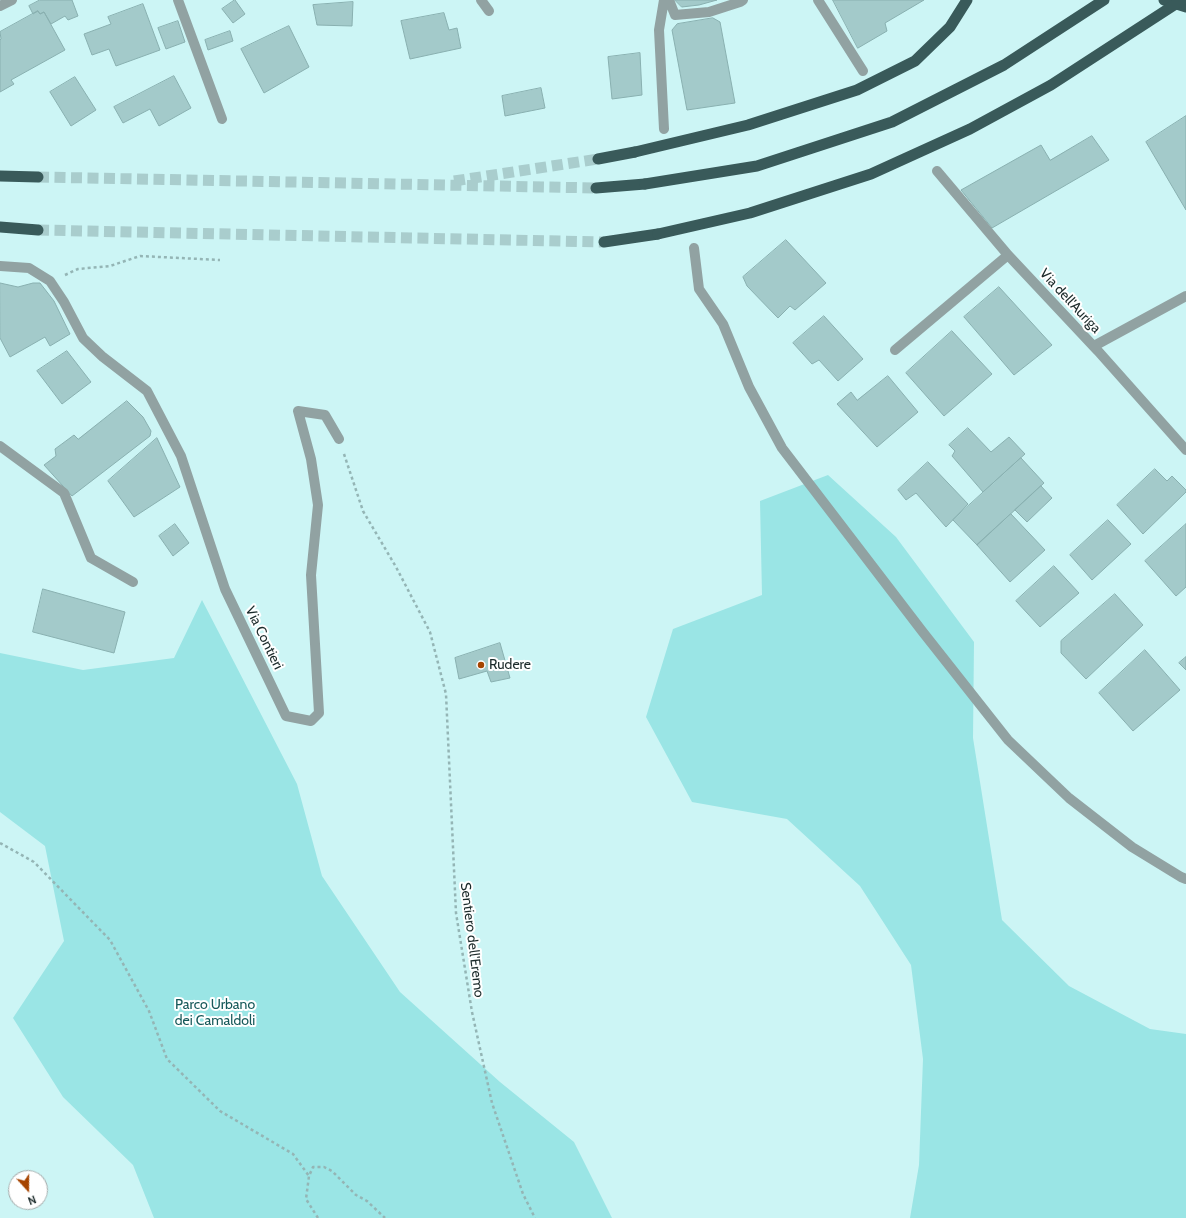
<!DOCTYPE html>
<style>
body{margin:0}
#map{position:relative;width:1186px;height:1218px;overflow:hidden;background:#ccf5f5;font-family:Cabin,sans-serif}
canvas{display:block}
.north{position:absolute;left:8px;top:1170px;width:40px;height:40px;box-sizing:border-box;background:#fff;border:1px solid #a4aaaa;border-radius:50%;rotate:159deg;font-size:11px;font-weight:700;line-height:16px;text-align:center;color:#1c2b2b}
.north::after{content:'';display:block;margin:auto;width:14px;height:18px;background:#a64400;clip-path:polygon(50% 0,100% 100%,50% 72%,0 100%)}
</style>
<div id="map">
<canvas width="1186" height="1218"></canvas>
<div class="north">N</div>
</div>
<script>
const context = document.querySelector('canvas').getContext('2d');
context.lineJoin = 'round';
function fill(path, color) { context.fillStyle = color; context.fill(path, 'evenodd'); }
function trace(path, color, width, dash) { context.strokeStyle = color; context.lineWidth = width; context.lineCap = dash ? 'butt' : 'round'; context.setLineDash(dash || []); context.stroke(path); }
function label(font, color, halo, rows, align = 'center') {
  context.font = font + ' Cabin,sans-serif'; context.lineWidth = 4; context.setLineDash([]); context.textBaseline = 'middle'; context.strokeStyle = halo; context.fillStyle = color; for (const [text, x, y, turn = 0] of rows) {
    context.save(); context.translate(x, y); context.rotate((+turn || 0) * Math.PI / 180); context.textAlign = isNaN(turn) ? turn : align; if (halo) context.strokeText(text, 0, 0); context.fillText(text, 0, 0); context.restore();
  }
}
fill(new Path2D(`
 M828 475 896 537 974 642 973 738 1002 920 1069 986 1150 1029 1186 1034V1218H910L919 1165 923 1059 911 965 860 886 787 819 692 802 646 717 673 629 762 595 760 501Z
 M202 600 297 784 322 876 400 992 500 1082 574 1142 612 1218H154L133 1165 63 1097 13 1018 64 941 45 846 0 812V653L83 670 174 658Z`), '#9ae5e5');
const building = new Path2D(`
 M40 0H72L78 16 68 20 65 16 51 24 44 12 40 14 38 11 33 14 29 6Z
 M235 0 245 14 233 23 222 9Z
 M675 0H717L699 5 682 7Z
 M833 0H924L885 23 887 31 858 48Z
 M353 2 352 26 317 25 313 5Z
 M143 4 160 50 116 66 109 49 92 55 84 34 111 24 108 17Z
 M38 11 40 14 44 12 65 50 11 80 14 84 0 92V40L1 39 0 32Z
 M444 13 449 30 457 28 461 48 410 59 401 21Z
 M713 18 720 22 735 103 687 110 672 30 677 24Z
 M178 21 185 42 166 49 158 28Z
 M289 26 309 67 264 93 241 49Z
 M230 31 233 41 208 50 205 40Z
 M640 53 642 95 612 99 608 57Z
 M174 76 191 108 159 126 150 109 123 123 114 107Z
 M75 77 96 110 71 126 50 92Z
 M541 88 545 108 505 116 502 96Z
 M1186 116V210L1146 142Z
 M1092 136 1109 160 992 228 961 190 1041 145 1050 160Z
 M786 240 826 283 795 310 790 306 778 318 747 286 743 277Z
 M0 283 18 287 33 283H40L54 301 70 334 50 346 45 337 10 357 0 338Z
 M999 287 1052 345 1014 375 964 317Z
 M824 316 863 359 838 381 819 360 812 364 793 343Z
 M952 331 992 374 944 416 906 373Z
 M67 351 91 382 62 404 37 371Z
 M888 376 918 412 877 447 837 404 851 392 857 400Z
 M127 401 143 417 151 431 150 436 72 496 44 465 56 456 55 449 74 435 78 439Z
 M968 428 991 452 1009 437 1025 454 983 492 952 456 955 451 949 445Z
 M157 438 180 487 134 517 108 481Z
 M1021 458 1044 483 977 545 953 520Z
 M928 462 968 504 946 527 916 493 906 500 898 490Z
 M1155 469 1167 481 1172 476 1186 490V492L1143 534 1117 505Z
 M1041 486 1052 498 1027 522 1015 510Z
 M1011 514 1045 550 1010 582 977 545Z
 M1108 520 1131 544 1092 580 1070 555Z
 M175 524 189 543 173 556 159 536Z
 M1186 524V587L1176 596 1145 561Z
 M1054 566 1079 593 1040 627 1016 601Z
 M43 589 125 612 114 653 33 632Z
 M1115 594 1143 625 1086 679 1061 653V641Z
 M500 643 510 678 491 682 487 671 459 679 455 658Z
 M1145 650 1180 690 1133 731 1099 693Z
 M1186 657V670L1179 663Z`);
fill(building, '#a3caca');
trace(building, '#89b0b0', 1);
trace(new Path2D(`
 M38 177 596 188
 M454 181 598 159
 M38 230 604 242`), '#a9cdcd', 11, [11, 5.5]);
trace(new Path2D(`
 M65 275 78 269 110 266 140 256 220 260
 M344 454 363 511 396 567 430 632 446 694 456 913 472 1012 492 1103 523 1194 535 1218
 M0 843 34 862 110 940 149 1011 167 1059 220 1111 293 1154 309 1176
 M318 1218 306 1199 309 1176 313 1167H324L332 1171 356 1195 367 1201 385 1218`), '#94b5b5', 2.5, [3, 3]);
trace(new Path2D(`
 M178 0 222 119
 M481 0 489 11
 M669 0 675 15 709 12 740 2 743 0
 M818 0 863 71
 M664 129 659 30 664 0
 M937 171 1008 255 1098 351 1186 450
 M694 248 699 289 723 324 749 387 782 448 922 631 1008 740 1069 798 1132 847 1181 877 1186 879
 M0 266 29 268 50 281 64 302 83 338 103 357 147 391 181 456 225 589 286 716 311 721 319 713 311 575 318 505 311 459 298 411 325 415 339 439
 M1094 346 1186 296
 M895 350 1008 255
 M0 446 64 493 91 558 133 582`), '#91a2a2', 10);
trace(new Path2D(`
 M0 6 12 0`), '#91a2a2', 10);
trace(new Path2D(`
 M1164 0 1186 7
 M598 159 635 152
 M0 176 38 177
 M596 188 645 184
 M0 227 38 230
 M604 242 658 234`), '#395a5a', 11);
trace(new Path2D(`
 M635 152 748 125 857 90 915 61 950 27 967 0
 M645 184 757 166 892 122 1004 65 1104 0
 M658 234 750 213 871 174 970 129 1051 85 1182 0`), '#395a5a', 11);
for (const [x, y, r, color] of [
 [481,665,4,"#a64400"]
]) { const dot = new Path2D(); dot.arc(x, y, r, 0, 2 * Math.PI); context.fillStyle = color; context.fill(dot); trace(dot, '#fff', 1.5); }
label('14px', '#1c2b2b', '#fff', [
 ["Via dell'Auriga",1070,301,47],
 ["Via Contieri",264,638,64],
 ["Sentiero dell'Eremo",472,940,83]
]);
label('14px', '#1c2b2b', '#fff', [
 ["Rudere",489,665]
], 'left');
label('14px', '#155859', '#fff', [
 ["Parco Urbano",215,1005],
 ["dei Camaldoli",215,1021]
]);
</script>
